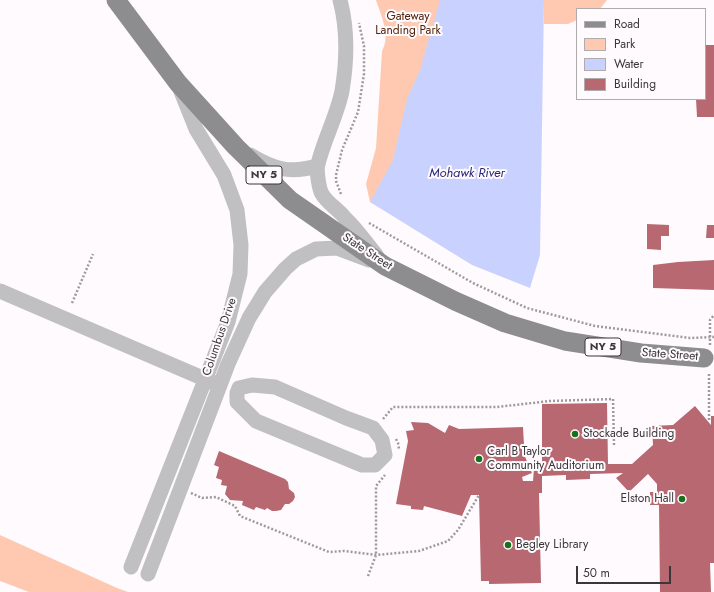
<!DOCTYPE html>
<style>
body{margin:0}
#map{position:relative;width:714px;height:592px;overflow:hidden;background:#fffafd;font-family:Jost,sans-serif}
canvas{display:block}
.legend{position:absolute;left:576px;top:8px;width:130px;height:92px;box-sizing:border-box;background:#fffafd;border:1px solid #b0acae;margin:0;padding:5px 7px;list-style:none;font-size:12px;color:#393738}
.legend li{display:flex;align-items:center;gap:8px;height:20px}
.legend b{width:20px;border:1px solid #b0acae}
.scale{position:absolute;left:576px;top:566px;width:95px;height:18px;box-sizing:border-box;border:2px solid #393738;border-top:0;padding-left:5px;font-size:12px;line-height:14px;white-space:nowrap;color:#393738;-webkit-text-stroke:3px #fffafd;paint-order:stroke}
</style>
<div id="map">
<canvas width="714" height="592"></canvas>
<ul class="legend">
<li><b style="height:5px;background:#8d8c8f"></b>Road</li>
<li><b style="height:11px;background:#fec9b0"></b>Park</li>
<li><b style="height:11px;background:#c9d2fe"></b>Water</li>
<li><b style="height:11px;background:#b76871"></b>Building</li>
</ul>
<div class="scale">50 m</div>
</div>
<script>
const context = document.querySelector('canvas').getContext('2d');
context.lineJoin = 'round';
function fill(path, color) { context.fillStyle = color; context.fill(path, 'evenodd'); }
function trace(path, color, width, dash) { context.strokeStyle = color; context.lineWidth = width; context.lineCap = dash ? 'butt' : 'round'; context.setLineDash(dash || []); context.stroke(path); }
function label(font, color, halo, rows, align = 'center') {
  context.font = font + ' Jost,sans-serif'; context.lineWidth = 4; context.setLineDash([]); context.textBaseline = 'middle'; context.strokeStyle = halo; context.fillStyle = color; for (const [text, x, y, turn = 0] of rows) {
    context.save(); context.translate(x, y); context.rotate((+turn || 0) * Math.PI / 180); context.textAlign = isNaN(turn) ? turn : align; if (halo) context.strokeText(text, 0, 0); context.fillText(text, 0, 0); context.restore();
  }
}
fill(new Path2D(`
 M376 0H493L381 208 370 202 366 184 376 148 382 51C391 36 381 15 376 0Z
 M544 0H607L600 9H577V20L568 24H544Z
 M0 535 117 588 128 592H29L0 581Z`), '#fec9b0');
fill(new Path2D(`
 M440 0H544L540 255 530 288 472 265 370 202 393 160 407 99 420 70Z`), '#c9d2fe');
fill(new Path2D(`
 M705 45H714V117H697L696 99H705Z
 M647 224 669 225V236H661V250L647 249Z
 M707 225H714V238H706Z
 M714 260V290L653 288V265L678 262Z
 M607 403 608 464H632L653 445 652 426 673 425 695 406 711 425V416H714V563H710L711 592H660L659 505H650V492H657V484L648 474 629 492 616 478 623 473 590 474V479L566 480V475L542 476V493H539L541 583 489 584V581H481L479 495H471L462 516 424 506 423 510 411 509V506L396 504 408 441 406 431 414 430 411 422 428 423 445 433 449 425 459 429 523 427 524 445H520L532 473 522 477 523 481H533L534 468H542V404Z
 M219 451 285 479 288 482 289 489 294 493 295 497 293 501 289 504H285L281 510 276 511H272L267 508 265 510 256 507 254 510 242 505 243 501 230 500 225 494 227 486 221 485 222 480 216 478 219 467 214 465Z`), '#b76871');
trace(new Path2D(`
 M341 194 336 181V175L342 150 358 112 364 74V46L359 23
 M369 223 473 283 527 308 595 326 690 338 714 337
 M72 303 93 254
 M710 345V320L714 315
 M383 419 393 407H497L550 401 613 399 614 445
 M709 420V372
 M396 439 398 443 399 449
 M191 493 202 498 216 497 235 506 240 516 329 552 344 551 376 555 419 551 448 541 458 530 479 495
 M368 576 376 555V486L385 475`), '#9e9a9c', 2.5, [2, 2]);
trace(new Path2D(`
 M340 0C348 30 347 61 342 91 337 116 324 139 318 164 316 170 319 189 322 194 328 204 338 209 345 218 357 229 366 243 377 256
 M250 155C273 169 290 174 317 166
 M0 291 214 383
 M252 385 275 387 346 418 373 428 382 440 385 455 375 465H362L256 421 237 402V393L239 388Z
 M131 567 228 322 240 274 241 245 237 210 224 175 196 129 180 89
 M148 574 228 364 249 318 265 292 285 269 296 259 316 249 337 248 369 260`), '#c0bfc1', 15);
trace(new Path2D(`
 M116 0 178 83 236 147 290 200 385 266 455 301 505 323 565 341 641 353 704 358`), '#8d8c8f', 19);
for (const [x, y, r, color] of [
 [575,434,4,"#19701b"],
 [479,459,4,"#19701b"],
 [682,499,4,"#19701b"],
 [508,545,4,"#19701b"]
]) { const dot = new Path2D(); dot.arc(x, y, r, 0, 2 * Math.PI); context.fillStyle = color; context.fill(dot); trace(dot, '#fffafd', 1.5); }
for (const [x, y, w] of [
 [264,175,36],
 [603,347,36]
]) { const box = new Path2D(); box.roundRect(x - w / 2, y - 9, w, 18, 3); context.fillStyle = '#fffafd'; context.fill(box); trace(box, '#393738', 1); }
label('bold 11px', '#393738', null, [
 ["NY 5",264,175],
 ["NY 5",603,347]
]);
label('12px', '#522309', '#fffafd', [
 ["Gateway",408,17],
 ["Landing Park",408,31]
]);
label('12px', '#393738', '#fffafd', [
 ["State Street",367,252,33],
 ["Columbus Drive",220,337,-71],
 ["State Street",670,355,4]
]);
label('12px', '#393738', '#fffafd', [
 ["Stockade Building",583,434],
 ["Carl B Taylor",487,452],
 ["Community Auditorium",487,466],
 ["Elston Hall",674,499,"right"],
 ["Begley Library",516,545]
], 'left');
label('italic 13px', '#262776', '#fffafd', [
 ["Mohawk River",467,174]
]);
</script>
